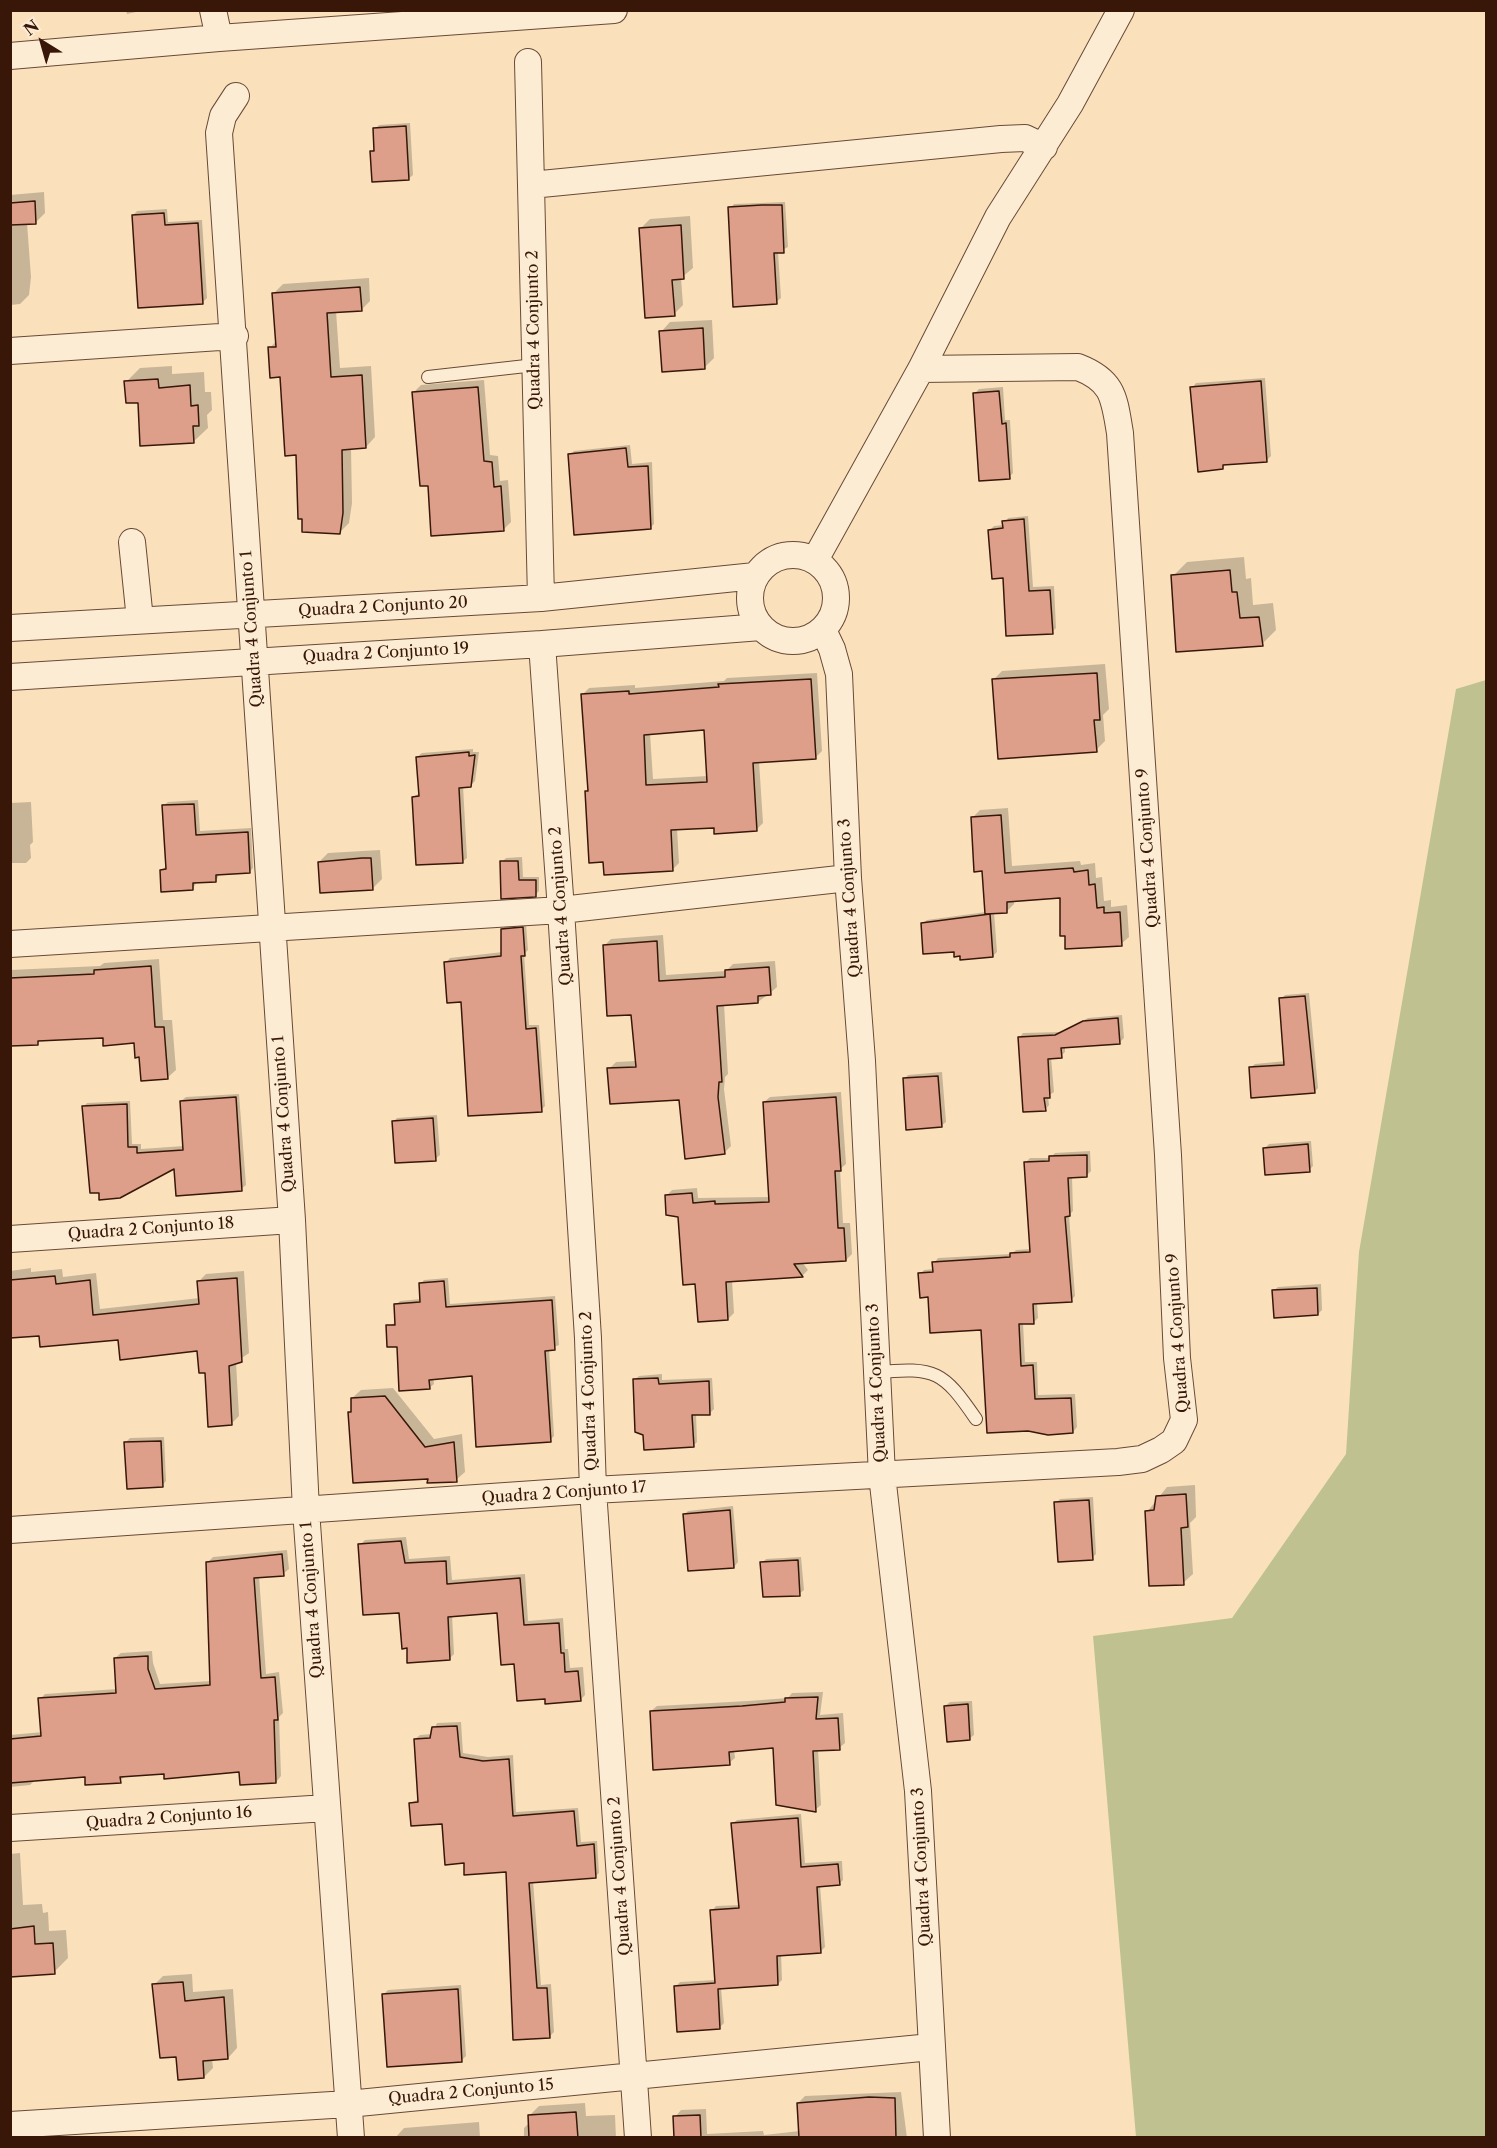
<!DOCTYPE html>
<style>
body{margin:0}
#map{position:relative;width:1497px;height:2148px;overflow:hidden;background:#fae1bc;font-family:"Libre Caslon Text",serif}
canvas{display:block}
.frame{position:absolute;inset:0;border:12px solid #381709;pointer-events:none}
.north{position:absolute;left:12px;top:12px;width:60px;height:60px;-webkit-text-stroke:4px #fcecd3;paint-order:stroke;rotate:323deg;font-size:16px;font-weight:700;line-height:24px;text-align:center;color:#381709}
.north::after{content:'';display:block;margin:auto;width:21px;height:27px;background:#381709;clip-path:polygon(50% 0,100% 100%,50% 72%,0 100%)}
</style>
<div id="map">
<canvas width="1497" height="2148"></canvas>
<div class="frame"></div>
<div class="north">N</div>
</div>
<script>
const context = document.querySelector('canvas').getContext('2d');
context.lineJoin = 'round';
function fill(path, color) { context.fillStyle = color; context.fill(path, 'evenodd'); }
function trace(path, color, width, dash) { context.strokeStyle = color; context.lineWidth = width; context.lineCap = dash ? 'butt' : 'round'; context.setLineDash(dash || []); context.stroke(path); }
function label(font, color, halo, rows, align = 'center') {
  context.font = font + ' "Libre Caslon Text",serif'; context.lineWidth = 4.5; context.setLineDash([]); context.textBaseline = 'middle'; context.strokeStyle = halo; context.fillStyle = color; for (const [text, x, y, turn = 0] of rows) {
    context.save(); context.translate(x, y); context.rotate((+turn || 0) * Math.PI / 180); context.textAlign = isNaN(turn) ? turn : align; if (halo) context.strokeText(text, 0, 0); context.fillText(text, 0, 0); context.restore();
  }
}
fill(new Path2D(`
 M1486 680V2137H1136L1093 1636 1232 1618 1346 1454 1359 1252 1456 689Z`), '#bfc290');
fill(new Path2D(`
 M126 10H145L127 14Z
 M410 123 413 175 408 179 371 152 376 147 375 129 379 125Z
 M44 192 45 213 36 222 27 223 31 277 29 295 20 304 10 305V195Z
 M785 202 788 247 778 252 781 298 776 302 730 208 734 204Z
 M167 209 168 222 202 220 207 298 203 302 133 215 137 211Z
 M690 216 693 268 681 278 683 305 674 314 641 228 650 219Z
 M369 278 370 301 361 310 336 311 340 368 371 366 375 437 366 447 351 448 352 503 349 523 340 532 298 454 281 376 270 348 277 340 274 293 283 284Z
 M712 320 714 358 705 367 661 332 670 322Z
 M172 366V374L204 372 205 392H211L212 410 207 415 208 428 193 442 139 401 126 382 140 368Z
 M1265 378 1271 456 1267 460 1226 464 1222 468 1192 388 1196 383Z
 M484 380 490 455 498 456 500 481 508 480 511 522 504 529 429 484 414 392 421 385Z
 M1003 387 1005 420H1010L1013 473 1009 477 975 393 979 389Z
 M630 445 632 464 652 462 654 524 650 528 570 455 574 451Z
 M1028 516 1033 587 1054 586 1056 628 1052 632 990 530 994 526 1004 525 1008 518Z
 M1244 557 1246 579 1251 578 1253 605 1273 603 1276 630 1262 644 1173 576 1187 562Z
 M1105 664 1109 709 1103 715 1105 741 1096 750 993 680 1002 671Z
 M817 673 822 751 815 758 759 761 763 823 756 830 715 827 677 828 679 863 672 870 604 860 586 792 589 789 582 695 589 688 635 685V688L724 681 727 678ZM705 728 708 776 653 779 650 733Z
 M473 749V752H479L475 781 470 786H463L467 858 462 862 413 797 420 793 417 757 422 753Z
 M198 800 200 831 251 828 253 868 249 872 220 873 216 881 197 882 193 888 161 870 167 866 163 806 168 802Z
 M31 802 33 842 30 845 31 858 26 863H10V803Z
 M1008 808 1012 866 1080 861 1081 865 1095 863 1096 878 1102 877 1104 901 1111 900V907L1127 905 1129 937 1121 944 1066 934 1061 897 1014 900V904L1007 911 994 912 997 952 993 956 961 955 922 924 927 920 986 912 984 870 972 818 980 810Z
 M380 850 382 879 373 888 319 862 328 853Z
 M522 857 523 877H539V891L535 895 502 897V862L506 858Z
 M526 924 528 950 524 954 529 1025H539L545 1106 541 1110 462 1000 446 963 450 958 503 952 502 929 507 925Z
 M663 935 666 975 726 971 733 964 775 961 777 987 770 993 758 1002 724 1004 728 1074 725 1077 724 1089 731 1146 724 1153 681 1098 609 1069 616 1062 637 1061 633 1013 604 946 611 939Z
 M159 959 163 1020H172L176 1070 167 1078 141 1056 136 1042 104 1036 42 1039 38 1043 10 1045V970L100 966 104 963Z
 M1309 993 1318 1088 1314 1092 1250 1068 1255 1064 1286 1061 1281 999 1285 995Z
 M1122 1015 1124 1038 1119 1043 1065 1046V1052L1061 1056 1051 1057 1054 1092 1048 1096 1049 1105 1045 1110 1019 1038 1023 1033 1061 1032 1088 1018Z
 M942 1072 946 1122 941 1126 904 1079 908 1075Z
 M841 1092 846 1164 840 1169 843 1223H850L852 1254 846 1260 802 1262 808 1270 803 1275 732 1280 734 1313 728 1319 697 1282 679 1215 666 1196 672 1190 697 1188 698 1198 770 1197 764 1102 770 1097Z
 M239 1094 246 1185 241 1189 175 1167 100 1191 83 1107 87 1103 130 1101 132 1144H141V1149L184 1146 181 1101 186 1097Z
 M437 1115 440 1155 435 1159 393 1122 397 1118Z
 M1311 1141 1313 1166 1309 1170 1265 1148 1269 1144Z
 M1090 1151 1091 1171 1086 1176H1072L1073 1211 1069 1215 1075 1296 1071 1300 1037 1302 1038 1318 1034 1322 1023 1323 1025 1362H1037L1038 1395 1075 1394 1077 1427 1073 1432 1048 1433 982 1329 929 1296 920 1274 924 1270 934 1269V1263L938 1258 1011 1254 1016 1250 1031 1249 1025 1163 1030 1158H1050L1055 1153Z
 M31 1268V1272L62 1269 63 1277 96 1273 100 1309 200 1298 199 1281 206 1274 244 1271 249 1353 236 1362 239 1416 232 1423 198 1349 119 1338 41 1334 10 1337V1271Z
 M448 1278 450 1304 555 1296 559 1345 549 1349 554 1436 550 1440 474 1374 433 1378 434 1384 429 1388 398 1345 388 1326 397 1322 396 1305 400 1301 421 1299 420 1284 424 1280Z
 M1321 1284 1322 1310 1318 1314 1273 1291 1278 1287Z
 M662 1374V1380L712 1378 714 1409 710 1413 696 1414 697 1442 693 1446 645 1434 634 1380 639 1376Z
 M393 1388 434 1439 462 1434 465 1472 456 1480 430 1477 350 1412 353 1409 352 1398 361 1390Z
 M164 1437 166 1481 162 1486 126 1442 130 1438Z
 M1195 1485 1196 1517 1190 1523 1193 1574 1183 1583 1147 1512 1167 1487Z
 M1093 1497 1096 1554 1092 1558 1056 1503 1060 1499Z
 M733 1506 738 1562 734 1567 684 1515 688 1511Z
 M406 1537 409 1559 450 1556 452 1580 525 1574 528 1621 563 1618 565 1649H568L570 1668 583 1667 585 1695 580 1700 546 1697 516 1663 499 1612 452 1615 454 1654 449 1659 408 1647 401 1611 360 1545 365 1540Z
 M287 1550 289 1569 283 1574 259 1576 266 1674 279 1672 283 1713 279 1717 281 1776 276 1782 241 1770 125 1776 120 1781 86 1775 36 1779 30 1785 10 1787V1735L43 1732 40 1699 45 1694 117 1689 115 1658 121 1653 152 1651 153 1663 160 1684 212 1681 208 1562 213 1557Z
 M801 1557 804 1590 799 1594 762 1563 766 1559Z
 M823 1692 820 1715 843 1713 845 1743 839 1748 818 1749 821 1805 815 1810 775 1746 734 1750 735 1758 729 1763 651 1711 657 1706 748 1701 788 1698 792 1693Z
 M972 1701 974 1735 969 1739 945 1706 950 1702Z
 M461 1722 463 1753 488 1757 513 1755 516 1812 578 1808 581 1842 597 1841 599 1873 595 1877 533 1881 541 1985 551 1984 554 2032 550 2036 514 2039 508 1871 465 1862 443 1822 411 1803 419 1799 415 1739 420 1735 432 1734 437 1723Z
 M801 1814 805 1863 842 1861 843 1880 839 1884 820 1886 825 1947 821 1951 781 1954 782 1980 778 1984 721 1988 724 2023 719 2028 675 1987 680 1982 716 1980 712 1911 716 1906 740 1905 732 1824 737 1820Z
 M20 1853 23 1905 42 1904 43 1913 48 1912 49 1931 66 1930 68 1958 54 1972 10 1975V1854Z
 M192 1974 193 1992 233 1989 237 2048 228 2058 212 2059 213 2068 204 2077 154 1985 163 1976Z
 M461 1985 466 2056 462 2060 384 1994 388 1990Z
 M901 2092 907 2138H676L675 2117 681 2110 706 2109 707 2134 763 2131 764 2135 800 2131 798 2103 805 2096Z
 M585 2103 586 2116 615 2115 616 2138H524V2128L530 2122V2115L539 2106Z
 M479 2122 480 2138H395L404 2128Z`), '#0003');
const building = new Path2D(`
 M406 126 409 180 372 182 370 151H374L373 128Z
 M35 201 36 224 10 225V203Z
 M762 205H782L784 253H774L777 304 733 307 728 207Z
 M164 213 165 225 198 223 203 304 138 308 132 215Z
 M681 225 684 279 672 280 675 316 645 318 639 228Z
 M360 287 362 311 327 313 331 377 362 375 366 448 342 450 343 513 340 534 302 532V519H298L296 455 285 456 280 377 270 378 268 347H276L272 293Z
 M703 328 705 369 662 372 659 331Z
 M158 379 159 388 190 385 191 406 198 405 199 426H193L194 443 140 446 138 403H126L124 381Z
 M1261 381 1267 462 1223 465V469L1198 472 1190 387Z
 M478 387 484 461 492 462 494 487 501 486 504 531 431 536 428 486H420L412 392Z
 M999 391 1002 424 1006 423 1010 479 979 481 973 393Z
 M626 448 628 467 648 466 651 529 574 535 568 454Z
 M1024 519 1029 591 1050 590 1053 634 1006 636 1003 578 992 579 988 530 1003 528 1002 521Z
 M1230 570 1232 592H1237L1240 618 1259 617 1263 646 1176 652 1171 575Z
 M1097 673 1100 720H1094L1097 752 998 759 992 679Z
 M811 679 816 759 753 763 757 831 714 834V828L671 830 673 871 604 875 603 862 589 863 585 791H588L581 694 629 691V694L719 687 718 684ZM704 730 707 782 646 785 644 735Z
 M469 752V756L475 755 471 787 459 788 463 863 416 865 412 797 419 796 416 757Z
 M194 804 196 835 248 832 250 873 216 875V882L193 883V890L161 892 160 870 166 869 162 805Z
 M1001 815 1005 873 1073 868 1074 872 1088 870 1089 885 1095 884 1097 908 1104 907V913L1120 912 1122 946 1065 949V936H1060V898L1007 902V913L985 914 982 871 974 872 971 817Z
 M362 858H371L373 890 320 893 318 862Z
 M500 861H518L519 880H536V897L501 899Z
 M990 914 993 957 960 960V956L954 957V952L923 954 921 923Z
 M523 927 525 956H521L526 1029 536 1028 542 1112 468 1116 461 1002 447 1003 444 962 501 956V929Z
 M657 941 659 981 725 977V970L769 967 771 995 758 996V1003L717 1006 722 1082H719L718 1097 725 1154 685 1159 679 1100 610 1104 607 1068 636 1067 631 1015 607 1016 603 945Z
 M151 966 155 1027H164L168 1079 141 1081 139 1057 135 1058 134 1043 103 1046V1038L38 1041V1045L10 1046V978L94 974V970Z
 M1305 996 1315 1093 1251 1098 1249 1067 1284 1065 1279 998Z
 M1118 1018 1120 1044 1061 1048 1062 1058 1048 1059 1050 1098H1044L1046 1111 1023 1112 1018 1037 1055 1035 1083 1021Z
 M938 1076 942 1127 906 1130 903 1078Z
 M236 1097 242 1191 176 1196 174 1169 120 1198 99 1200V1193H90L82 1106 127 1104 128 1147H137V1153L183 1150 180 1101Z
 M836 1097 841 1171H835L838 1228H844L846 1261 794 1264 803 1277 726 1282 728 1320 698 1322 695 1284 683 1285 678 1217 666 1215 665 1195 692 1193 693 1203 715 1201V1204L769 1202 763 1102Z
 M433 1118 436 1161 395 1163 392 1121Z
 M1308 1144 1310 1172 1265 1175 1263 1148Z
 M1087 1155V1177L1068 1178 1070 1216 1065 1217 1072 1302 1033 1304 1034 1324H1019L1021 1366 1033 1365 1035 1399 1071 1398 1073 1433 1048 1435 1028 1431 987 1433 981 1330 930 1333 928 1297 920 1298 918 1273 933 1272 932 1262 1010 1257V1253L1030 1252 1024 1162 1049 1161V1156Z
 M55 1276 56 1284 90 1280 93 1315 199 1304 197 1281 237 1278 242 1362 229 1366 232 1425 208 1427 205 1373H199L197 1351 120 1360 118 1340 40 1347 39 1336 10 1338V1280Z
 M444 1281 446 1307 552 1300 555 1350 545 1351 551 1442 476 1447 472 1376 429 1380 430 1389 399 1391 397 1347H387L386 1325H395L394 1304 420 1302 419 1283Z
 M1317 1288 1318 1315 1274 1318 1272 1290Z
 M658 1378 659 1384 709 1381 710 1415H692L694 1447 644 1450 643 1435 635 1432 633 1379Z
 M385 1396 425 1447 454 1442 457 1482 427 1483 428 1479 353 1483 348 1412H351V1398Z
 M161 1441 163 1487 127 1489 124 1442Z
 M1186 1494 1188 1527 1181 1528 1184 1585 1149 1586 1145 1511 1154 1510 1156 1496Z
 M1089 1500 1093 1560 1058 1562 1054 1502Z
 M730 1510 734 1568 688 1571 683 1514Z
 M401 1541 405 1563 446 1561 447 1584 520 1578 524 1625 559 1623 561 1653H564L565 1672 578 1671 581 1701 545 1704V1699L517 1701 514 1664 501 1665 497 1613 448 1617 450 1660 407 1663V1648L402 1649 399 1613 363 1615 358 1544Z
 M282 1554 284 1576 254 1578 261 1678 275 1677 278 1720H274L276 1783 240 1785 239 1772 164 1779V1774L120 1777 121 1783 85 1785V1777L10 1783V1739L41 1736 38 1698 116 1693 114 1658 148 1656V1669L155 1689 210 1685 206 1562Z
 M798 1560 800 1596 763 1597 760 1562Z
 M818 1697 816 1719 838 1718 840 1750 813 1751 816 1812 776 1805 773 1748 729 1752 730 1765 653 1770 650 1711 742 1706 785 1702V1698Z
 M968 1704 970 1740 947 1742 944 1706Z
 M457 1726 460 1757 483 1761 509 1759 513 1816 574 1811 577 1846 594 1844 596 1878 529 1883 537 1988H547L550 2038 513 2040 506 1872 464 1875V1863L445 1865 442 1824 411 1826 409 1803 418 1802 414 1739 430 1738 432 1727Z
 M798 1818 801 1867 838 1864 840 1885 817 1887 821 1953 777 1956 778 1985 718 1989 720 2029 677 2032 674 1986 715 1983 710 1910 739 1908 731 1823Z
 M34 1926 35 1944 53 1943 55 1974 10 1977V1929Z
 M183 1982 185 2001 224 1997 228 2059 203 2061 204 2078 178 2080 176 2057 160 2058 152 1984Z
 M458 1989 462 2062 387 2067 382 1994Z
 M869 2097 895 2098 896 2138H799L797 2103Z
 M576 2112 578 2138H529L528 2115Z
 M700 2115 701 2138H674L673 2116Z`);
fill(building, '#de9f8a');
trace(building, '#381709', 1.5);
const lane = new Path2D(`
 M428 377 535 365
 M877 1372C936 1367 943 1371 976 1419`);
const street = new Path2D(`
 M213 10 219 38
 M10 56 219 38 614 10
 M528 62 541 598
 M236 96 223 116 219 133 292 1220 306 1510 351 2138
 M531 185 1001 139 1025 138 1044 147
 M10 351 235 336
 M132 542 140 620
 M750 598a43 43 0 1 1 86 0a43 43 0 1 1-86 0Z
 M815 560 921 369 998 217 1070 104 1121 10
 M10 628 541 598 755 576
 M823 630 832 649 839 674 848 878 862 1061 882 1475 918 1791 937 2138
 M542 644 561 910 588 1338 593 1490 638 2138
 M10 677 542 644 761 627
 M10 944 561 910 848 878
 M10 1239 292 1220
 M10 1530 593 1490 1118 1462 1142 1459 1161 1450 1174 1441 1184 1420 1177 1358 1168 1155 1120 433C1114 398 1114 381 1078 367L921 369
 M10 1828 327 1808
 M10 2125 348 2104 931 2047`);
trace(lane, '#684a36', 14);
trace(street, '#684a36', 28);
trace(lane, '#fcecd3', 12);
trace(street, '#fcecd3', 26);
label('16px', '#381709', '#fcecd3', [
 ["Quadra 4 Conjunto 2",534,330,-91],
 ["Quadra 2 Conjunto 20",383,607,-3],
 ["Quadra 4 Conjunto 1",252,629,-94],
 ["Quadra 2 Conjunto 19",386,653,-3],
 ["Quadra 4 Conjunto 9",1148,848,-94],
 ["Quadra 4 Conjunto 3",850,898,-94],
 ["Quadra 4 Conjunto 2",561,906,-94],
 ["Quadra 4 Conjunto 1",284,1114,-94],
 ["Quadra 2 Conjunto 18",151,1229,-4],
 ["Quadra 4 Conjunto 9",1178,1333,-94],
 ["Quadra 4 Conjunto 3",877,1383,-93],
 ["Quadra 4 Conjunto 2",589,1391,-92],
 ["Quadra 2 Conjunto 17",564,1493,-4],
 ["Quadra 4 Conjunto 1",312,1600,-94],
 ["Quadra 2 Conjunto 16",169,1818,-4],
 ["Quadra 4 Conjunto 3",922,1867,-93],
 ["Quadra 4 Conjunto 2",620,1876,-94],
 ["Quadra 2 Conjunto 15",471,2092,-5]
]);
</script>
